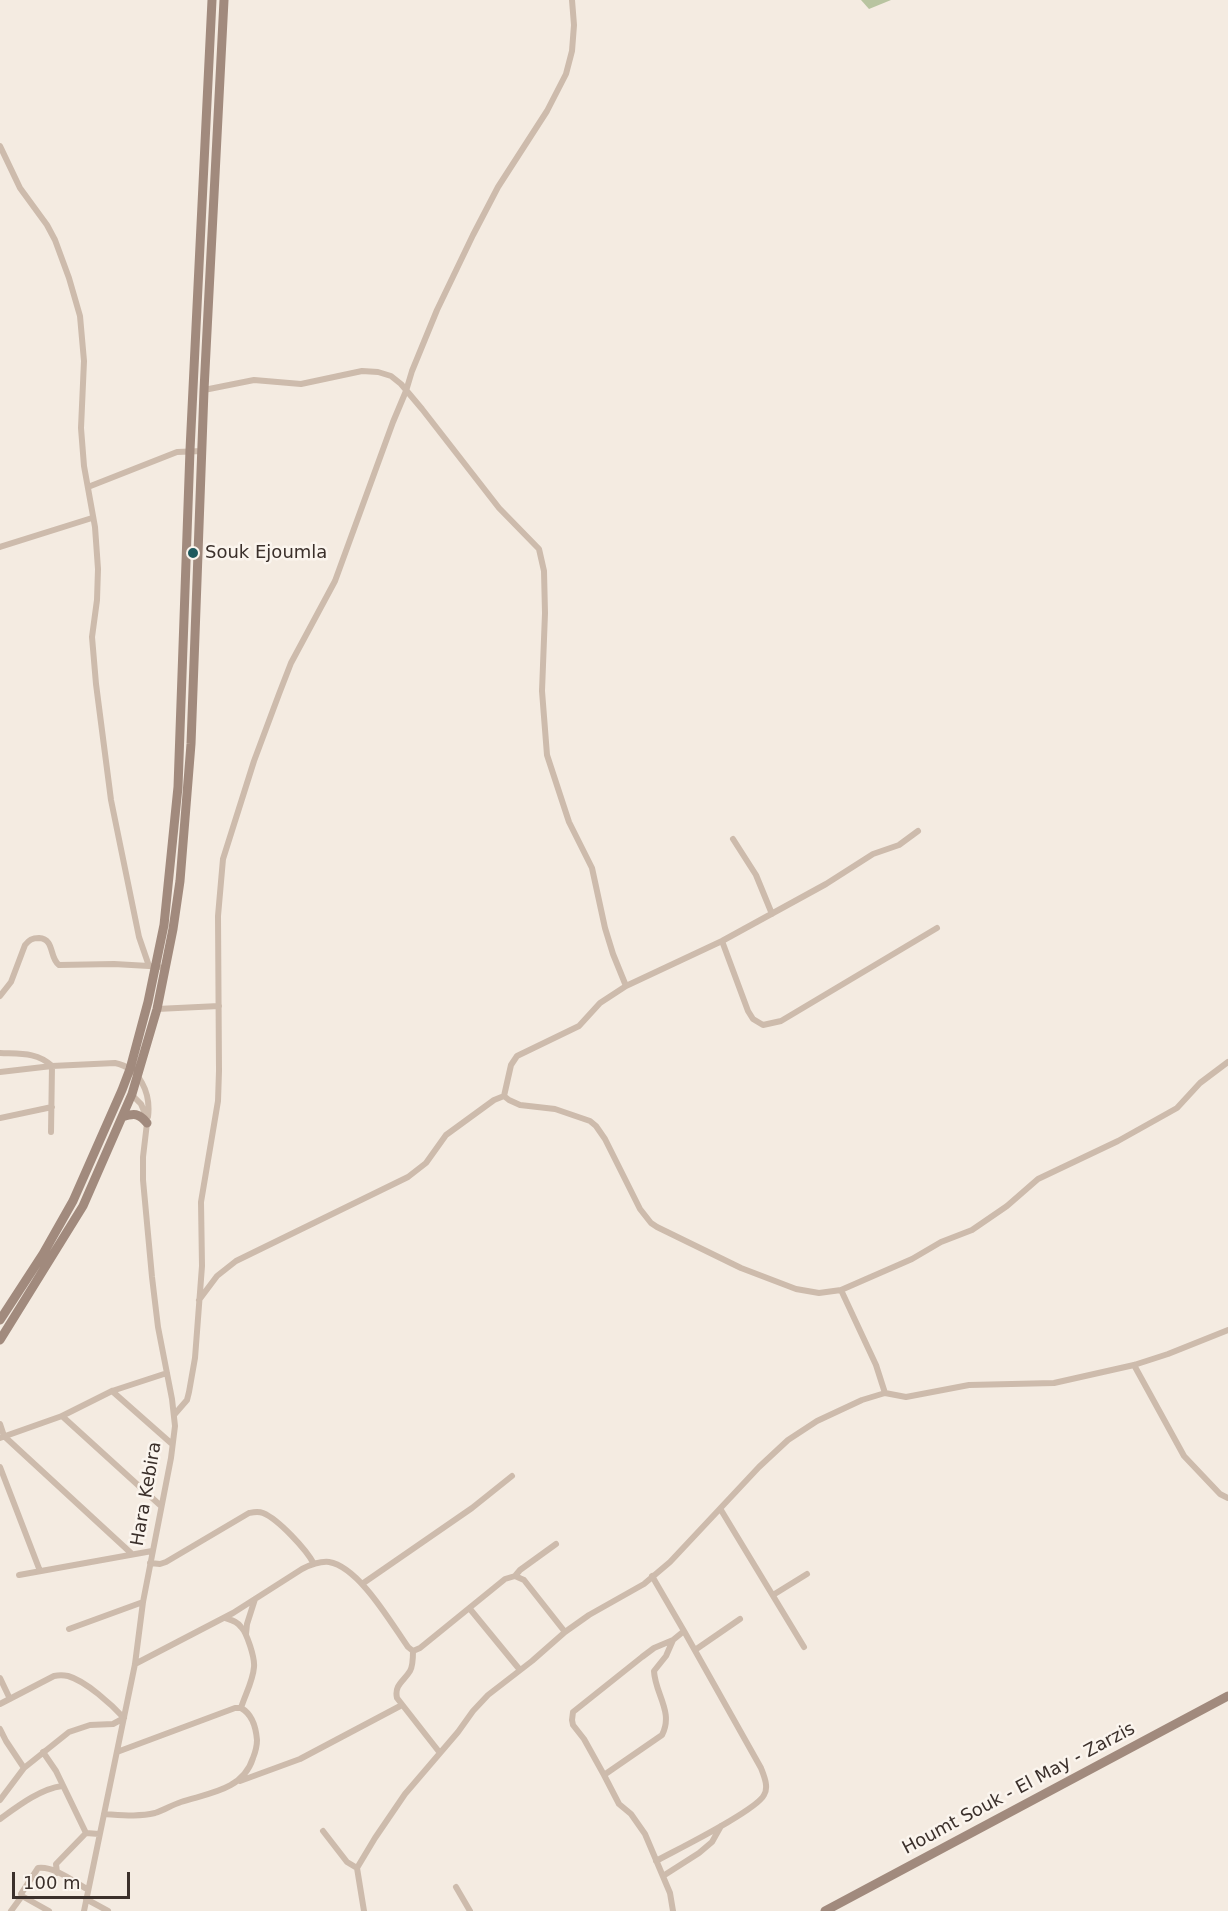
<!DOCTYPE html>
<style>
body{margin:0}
#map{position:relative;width:1228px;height:1911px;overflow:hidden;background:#f4ebe1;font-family:"DejaVu Sans",sans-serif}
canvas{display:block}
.scale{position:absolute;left:12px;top:1872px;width:118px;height:27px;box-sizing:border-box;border:3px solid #3b302b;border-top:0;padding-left:8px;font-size:18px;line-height:21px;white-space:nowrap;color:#3b302b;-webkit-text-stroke:4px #fbf5ee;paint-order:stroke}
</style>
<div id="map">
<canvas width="1228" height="1911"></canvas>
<div class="scale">100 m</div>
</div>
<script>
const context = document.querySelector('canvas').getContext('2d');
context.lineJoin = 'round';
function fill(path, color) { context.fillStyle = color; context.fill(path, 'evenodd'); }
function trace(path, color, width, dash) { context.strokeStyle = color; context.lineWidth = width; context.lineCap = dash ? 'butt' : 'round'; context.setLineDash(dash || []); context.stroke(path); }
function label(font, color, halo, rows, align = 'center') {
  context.font = font + ' "DejaVu Sans",sans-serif'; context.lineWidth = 5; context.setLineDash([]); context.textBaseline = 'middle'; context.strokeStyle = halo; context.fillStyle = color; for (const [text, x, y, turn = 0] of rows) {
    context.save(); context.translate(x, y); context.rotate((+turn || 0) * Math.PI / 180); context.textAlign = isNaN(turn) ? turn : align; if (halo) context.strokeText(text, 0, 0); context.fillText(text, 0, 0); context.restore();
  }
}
fill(new Path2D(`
 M861 0H891L869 9Z`), '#b8c4a0');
trace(new Path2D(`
 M0 146 20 188 47 225 55 240 69 278 80 316 84 361 81 428 84 466 95 527 98 569 97 600 92 637 96 684 111 800 139 937 149 966 159 967
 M204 390 254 380 301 384 362 371 378 372 391 376 401 384 422 409 499 508 539 549 544 571 545 613 542 691 547 755 569 822 592 868 605 928 613 954 626 986
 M88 487 177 452 202 451
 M0 547 92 518
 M733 839 756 875 772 914
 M722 941 748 1011 753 1019 763 1025 781 1021 937 928
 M0 996 11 982 25 945C29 940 32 938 39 938 55 939 49 958 59 965L114 964 149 966
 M157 1009 219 1006
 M0 1053C20 1054 37 1052 52 1066
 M0 1072 52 1066 115 1063C140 1068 151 1093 148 1117
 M504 1096 509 1100 520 1105 555 1109 590 1121 596 1126 605 1139 640 1209 651 1223 657 1227 741 1268 796 1289 819 1293 841 1290 912 1259 941 1242 972 1230 1007 1206 1038 1179 1118 1141 1177 1108 1200 1083 1228 1062
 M0 1118 52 1107
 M51 1132 52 1066
 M841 1290 876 1365 885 1393
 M199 1300 217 1276 236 1261 408 1177 426 1163 446 1135 494 1100 504 1096 511 1065 517 1056 579 1026 600 1003 626 986 722 941 826 884 873 854 899 845 918 831
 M1134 1365 1184 1456 1220 1494 1228 1498
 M112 1391 172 1444
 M174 1415 187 1400 189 1392 195 1358 202 1266 201 1202 218 1101 219 1071 218 916 223 859 254 761 279 694 291 663 335 581 393 422 406 391 412 371 437 310 473 235 498 187 547 111 566 74 572 51 574 25 572 0
 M62 1416 161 1506
 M0 1424 4 1436 132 1554
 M0 1438 62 1416 112 1391 167 1373
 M0 1467 40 1571
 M721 1510 804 1647
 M150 1563 160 1564 166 1562 249 1513C254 1512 258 1511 263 1513 278 1519 306 1549 314 1564
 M19 1575 152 1551
 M515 1576 520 1570 556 1544
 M652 1576 684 1631 673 1640 666 1656 654 1671C655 1694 674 1712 662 1735L604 1775 619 1804 631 1814 645 1834 670 1893 673 1911
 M362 1584 472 1508 512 1476
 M773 1595 807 1574
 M470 1609 520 1670
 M225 1618C231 1620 237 1621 241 1627 247 1633 255 1658 254 1667 253 1681 245 1695 241 1708
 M69 1629 143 1602
 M246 1634 247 1624 255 1599
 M695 1650 740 1619
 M413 1651 420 1648 505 1579 515 1576 524 1580 565 1632
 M413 1651C413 1658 413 1666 410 1671 404 1681 394 1685 397 1698L440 1753
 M135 1664 233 1613 302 1569C310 1565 319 1561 329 1562 359 1567 391 1623 408 1647L413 1651
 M0 1678 10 1699
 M0 1704 54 1676C59 1675 63 1675 68 1676 86 1681 112 1705 124 1718L113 1724 90 1725 69 1732 24 1768 0 1800
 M0 1729 6 1741 24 1768
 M43 1752 56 1771 86 1833
 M604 1775 584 1739 573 1725 572 1720 573 1712 642 1657 654 1648 673 1640
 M240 1781 300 1759 402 1705
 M104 1814C121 1815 139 1817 155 1813 164 1810 172 1805 181 1802 209 1793 243 1790 253 1758 255 1753 257 1746 257 1740 256 1728 252 1714 241 1708H235L117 1752
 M0 1819C18 1806 40 1789 62 1786
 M323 1831 347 1862 357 1868
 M656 1861C676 1850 756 1811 764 1795 769 1787 764 1776 761 1768L684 1631
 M57 1873 56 1864 86 1833 99 1834
 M663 1876 699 1853 712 1842 721 1826
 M456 1887 470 1911
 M86 1899 108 1911
 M11 1911 22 1896
 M49 1911 22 1896 21 1894 38 1868C54 1866 73 1881 87 1889
 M84 1911 135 1664 143 1602 171 1458 175 1426 172 1399 158 1327 152 1277 143 1180V1157L147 1123 144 1111 141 1104 131 1094
 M364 1911 357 1868 375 1838 405 1794 458 1732 473 1711 488 1695 532 1661 565 1632 589 1615 644 1584 670 1562 759 1467 788 1440 817 1421 862 1400 885 1393 906 1397 969 1385 1054 1383 1134 1365 1168 1354 1228 1330`), '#cdbbac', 6);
trace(new Path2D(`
 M122 1117C134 1113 139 1113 147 1123
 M0 1320 43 1254 73 1201 122 1090 130 1069 148 1002 164 925 178 787 190 450 212 0
 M0 1340 83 1206 132 1094 157 1009 173 929 180 881 191 744 204 390 224 0
 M825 1911 1228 1696`), '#a18a7d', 9);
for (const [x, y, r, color] of [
 [193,553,6,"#1f5a5e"]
]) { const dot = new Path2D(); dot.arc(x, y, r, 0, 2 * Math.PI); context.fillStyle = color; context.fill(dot); trace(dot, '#fbf5ee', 2); }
label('18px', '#3b302b', '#fbf5ee', [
 ["Souk Ejoumla",205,553]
], 'left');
label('18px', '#3b302b', '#fbf5ee', [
 ["Hara Kebira",147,1494,-80],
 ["Houmt Souk - El May - Zarzis",1019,1789,-28]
]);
</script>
